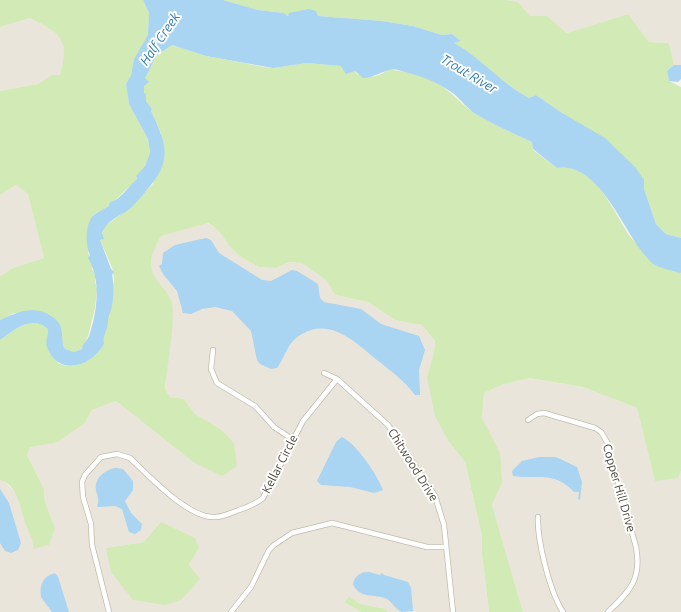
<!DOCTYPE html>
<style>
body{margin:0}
canvas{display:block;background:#f6f3ec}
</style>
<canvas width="681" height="612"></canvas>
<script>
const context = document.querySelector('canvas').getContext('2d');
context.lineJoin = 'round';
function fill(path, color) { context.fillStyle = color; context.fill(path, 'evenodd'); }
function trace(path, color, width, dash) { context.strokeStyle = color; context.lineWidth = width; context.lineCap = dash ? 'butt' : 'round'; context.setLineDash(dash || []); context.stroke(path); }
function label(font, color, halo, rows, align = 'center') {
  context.font = font + ' Ubuntu,sans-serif'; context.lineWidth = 4; context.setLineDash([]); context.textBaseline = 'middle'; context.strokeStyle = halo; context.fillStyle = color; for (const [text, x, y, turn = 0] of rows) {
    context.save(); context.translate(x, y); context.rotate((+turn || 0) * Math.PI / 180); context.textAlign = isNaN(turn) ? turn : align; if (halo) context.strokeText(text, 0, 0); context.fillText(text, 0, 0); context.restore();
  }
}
fill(new Path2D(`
 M507 0H681V65H674L669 43 649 42 628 14 567 33 547 16H530L518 2Z
 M30 18 49 28 62 39 65 56 60 75H52L38 84 0 91V27Z
 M16 185 28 194 44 258 13 268 0 276V195Z
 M207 223 218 230 230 247 241 257 259 267 276 268 289 262 302 263 327 281 335 295 368 302 395 320 422 325 435 341 434 352 427 377 449 442 465 462 482 536V555L489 612H387L386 609 360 604 349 596 344 602 361 612H0V480H3L14 491 19 500 28 530 33 538 55 528 45 502 44 489 27 455 30 446 58 442 85 423 92 410 116 401 193 462 234 443 222 430 195 414 184 399 170 397 165 389 171 329 167 293 153 277 150 266 153 251 161 236ZM144 542 199 548 189 565 106 548Z
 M529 378 583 387 637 408 655 480 677 478 681 471V612H523L492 505 501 482 482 418 484 393 504 384Z`), '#eae5da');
fill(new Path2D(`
 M0 0H143L149 13 148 36 134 59 131 75 126 84 129 104 148 139 150 153 145 166 136 176 137 179 109 206 94 214 88 227V252L93 267 92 269 96 276 95 281 97 289 95 308 88 336 82 349 74 352 65 349 61 338V328L14 313 0 320V276L13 268 44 258 28 194 16 185 0 195V91L38 84 52 75H60C70 39 61 34 30 18L0 27Z
 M223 0H507L518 2 530 16H547L567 33 628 14 649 42 669 43 674 65 667 71 669 81 681 87V238L666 234 656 224 644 189 562 113 536 95 529 98C501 83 481 58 453 43L461 41 452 34 442 35 413 26 382 21 318 16H288L284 13 258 10Z
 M172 45 206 56 264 67 273 68 307 63 341 66 355 71 357 74C366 77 372 78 381 74 384 73 386 70 389 70 395 69 424 76 430 79 448 87 459 103 474 113 492 124 512 133 532 142L533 150 557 168C597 161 613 215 633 240 637 246 674 271 681 273V471L678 478 655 481 637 408 583 387 529 378 504 384 484 393 482 418 500 453 502 482 492 505 523 612H489L482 555V536L465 462 449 442 435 416 427 377 434 352 435 341 422 325 395 320 368 302 335 295 327 281 302 263 289 262 276 268 259 267 241 257 230 247 218 230 208 223 161 236C149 258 146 268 163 288 167 292 171 298 172 304 175 325 167 367 165 389L170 397 184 399 195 414 222 430 234 443 237 466 222 476 193 462 116 401 92 410 85 423 58 442 30 447 27 455 44 489 45 502 55 528 49 545 33 549C33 537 31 538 27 528 22 515 18 483 0 480V340C16 329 31 315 48 329V347L58 363 66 366H74L94 354 108 323 107 318 114 281 113 270 100 240 105 226 127 210 153 184 161 133 151 111 152 109 146 101 143 93 144 85 148 82 144 78 156 56Z
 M161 522 195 538 199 548 189 565 200 579 181 600 165 605 133 600 111 572 106 548 144 542Z
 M349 596 360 604 386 609 387 612H361L344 602Z`), '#d2eab5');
fill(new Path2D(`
 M143 0H223L258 10 284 13 288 16 289 13 309 9 316 11 318 16 382 21 413 26 442 35 452 34 461 41 454 43C481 58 501 83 529 98L536 95 562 113 605 138 635 167 644 180V189L656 224 666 234 681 238V273C673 271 659 268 652 263 649 261 646 256 644 254 622 228 598 161 557 168L533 149 532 142C512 133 492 124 474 113 467 108 461 100 454 94 436 80 419 76 398 70 387 67 375 78 363 78L355 71 346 74 341 66 307 63 273 68 206 56 172 45 156 56 145 78 149 82 144 86V93L146 94V101L152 109 151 111C167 145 173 161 146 191 140 198 134 206 127 211 117 217 107 221 102 233L104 239 100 240 111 269 114 272 112 275C114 284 114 300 111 310 109 315 108 317 108 322 108 330 102 335 104 344 91 366 59 378 47 347 45 340 49 335 48 329 31 315 16 329 0 340V320C17 312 34 305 51 316 55 318 60 323 61 328 63 335 61 342 65 349L74 352 82 349C82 344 87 341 89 336 98 311 101 279 88 258L90 255C85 245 85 221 95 214 99 211 104 209 109 206L110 202C120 201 129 185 137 179L136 176 145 166 150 153 148 139 129 104 126 84 131 75 134 59 148 35 149 13Z
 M674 65H681V79L678 82 669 81 667 71Z
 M206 238 211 240 219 253 262 280 271 281 292 270 297 271 318 284 320 298 324 302 361 309 381 324 419 336 425 350 419 370 420 395H415C405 381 391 371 377 360 356 343 331 317 302 334 287 342 286 356 277 368L271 369 260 364 257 360 251 331 232 311 215 307 202 309 191 314 183 313 177 291 163 274 159 266 162 264 163 253 175 245Z
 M342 437C356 443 378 476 383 490L374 493 350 487 321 485 317 481 336 442Z
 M539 457H556L577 467 582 482 580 500 578 499 579 492H574C553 470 538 480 513 476L512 471 522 461Z
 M116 468 123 469 133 481V490L125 501 131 513 142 524 141 530 135 534 129 532 122 509 115 506 98 507 97 506C100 500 97 496 96 490 94 478 106 469 116 468Z
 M0 489 9 503 21 543 18 550 11 553 5 551 0 543Z
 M369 572 380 575 382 573 384 575 408 582 411 588 413 611 402 612C395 609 393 603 387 599 375 593 360 600 353 584 355 575 361 572 369 572Z
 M55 573 58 577 69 612H52L41 597C39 585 43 576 55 573Z`), '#a9d4f2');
const minor = new Path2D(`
 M213 350 211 369 217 383 255 406 274 427 292 439
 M324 373 337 379 388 425 435 496 444 525 453 612
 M528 420 537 414 544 413 595 428 601 432 607 442 636 547C642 579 630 591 608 612
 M538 517C537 541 550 592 563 612
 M109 612 92 545 91 524 83 497 82 482 85 475 101 457 117 454 130 458C148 475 189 519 215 517 223 517 231 513 239 510 248 507 256 504 263 498L303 421 337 379
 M231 612 251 587 269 550 274 545 292 533 332 523 427 547H446`);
trace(minor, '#c2bbae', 6);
trace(minor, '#fff', 4.5);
label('12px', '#4b4439', '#fff', [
 ["Kellar Circle",280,464,-63],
 ["Chitwood Drive",413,465,58],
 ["Copper Hill Drive",619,488,74]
]);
label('italic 13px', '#2e7ab2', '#fff', [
 ["Half Creek",160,39,-56],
 ["Trout River",469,74,31]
]);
</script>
